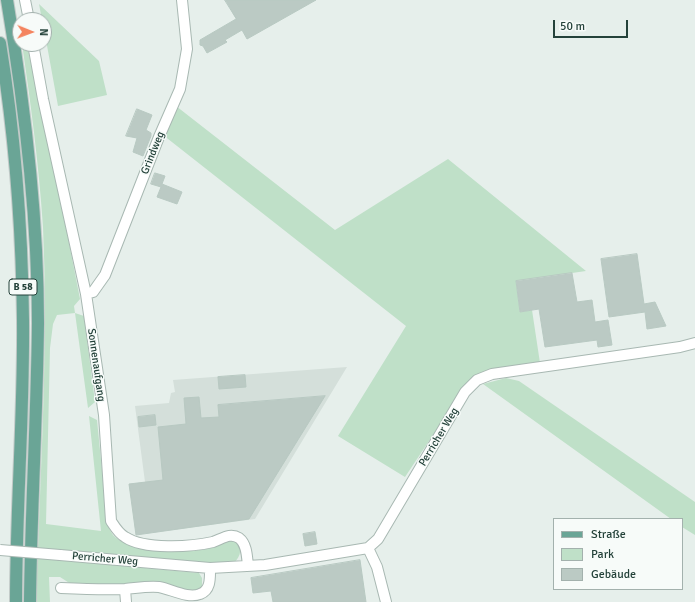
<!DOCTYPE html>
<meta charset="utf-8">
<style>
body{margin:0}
#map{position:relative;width:695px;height:602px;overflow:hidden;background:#e6efeb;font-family:Signika,sans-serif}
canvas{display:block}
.legend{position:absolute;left:553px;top:518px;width:130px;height:72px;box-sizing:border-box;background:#f7fbf9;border:1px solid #a3b1ad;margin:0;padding:5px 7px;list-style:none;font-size:12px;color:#24423a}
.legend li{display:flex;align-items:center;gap:8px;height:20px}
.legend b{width:20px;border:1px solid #a3b1ad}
.north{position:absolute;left:12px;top:12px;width:40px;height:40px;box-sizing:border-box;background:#f7fbf9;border:1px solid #a3b1ad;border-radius:50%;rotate:91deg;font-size:11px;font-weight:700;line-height:16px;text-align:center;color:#24423a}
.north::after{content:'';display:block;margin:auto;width:14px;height:18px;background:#f4845f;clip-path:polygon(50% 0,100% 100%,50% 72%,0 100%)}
.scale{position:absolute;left:553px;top:20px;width:75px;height:18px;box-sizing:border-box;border:2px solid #24423a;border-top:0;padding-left:5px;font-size:12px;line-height:14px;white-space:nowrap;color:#24423a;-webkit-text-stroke:3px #f7fbf9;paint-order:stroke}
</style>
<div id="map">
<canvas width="695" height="602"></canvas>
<ul class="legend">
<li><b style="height:5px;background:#6aa596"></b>Straße</li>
<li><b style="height:11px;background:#bfe0c8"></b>Park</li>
<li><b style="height:11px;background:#bbcac4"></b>Gebäude</li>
</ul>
<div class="north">N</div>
<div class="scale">50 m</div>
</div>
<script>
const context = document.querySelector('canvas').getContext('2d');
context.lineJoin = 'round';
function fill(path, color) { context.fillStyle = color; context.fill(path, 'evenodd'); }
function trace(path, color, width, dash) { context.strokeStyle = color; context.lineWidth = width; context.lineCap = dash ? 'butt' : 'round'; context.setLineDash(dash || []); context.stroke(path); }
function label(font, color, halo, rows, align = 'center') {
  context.font = font + ' Signika,sans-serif'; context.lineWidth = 3; context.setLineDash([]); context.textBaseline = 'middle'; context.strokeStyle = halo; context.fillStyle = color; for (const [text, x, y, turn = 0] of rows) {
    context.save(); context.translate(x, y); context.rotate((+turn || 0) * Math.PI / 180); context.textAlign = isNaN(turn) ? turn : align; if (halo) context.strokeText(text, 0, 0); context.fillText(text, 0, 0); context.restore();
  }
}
fill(new Path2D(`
 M347 367 255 519 136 535 129 484 145 482 135 406 169 403 171 393 175 392 173 380Z`), '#d4dfda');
fill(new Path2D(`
 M39 4 99 61 107 95 58 106 44 29V20H42Z
 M22 44H27C45 129 64 214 80 299L74 306 75 313 84 316 95 402 88 408 75 313 57 315 53 324 50 348 46 524 101 531 89 416 97 420 107 521C108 526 110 531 113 535 130 553 183 553 206 549 216 547 224 539 235 541 243 548 241 556 234 563L213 564 38 548C42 441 48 334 43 227 39 166 31 105 22 44Z
 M176 106 335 230 448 159 586 271 516 281 520 312 532 310 540 363 491 370 463 390 405 477 338 436 406 326 163 135Z
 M506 378 519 381 695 502V535L682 527V519H671L483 384Z
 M37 558 199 573 202 578V587L193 592 114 585 74 586 60 577H49L50 602H37Z`), '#bfe0c8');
const building = new Path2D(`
 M225 0H316L247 39 242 30 225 40 227 42 207 53 203 46 200 45V40L236 19Z
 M137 109 152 115 146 130 151 133V136L143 156 133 152 137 138 126 136Z
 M155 173 165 176 162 184 182 192 177 204 157 197 161 187 151 184Z
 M637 254 644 304 655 302 666 326 647 329 645 312 609 317 601 259Z
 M572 273 577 302 592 300 595 322 608 320 612 345 598 347 597 340 545 347 539 309 520 312 516 281Z
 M245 375 246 387 219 389 218 377Z
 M325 396 249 519 136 535 129 484 163 480 158 427 186 424 184 398 199 397 201 418 219 417 218 405Z
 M155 415 156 425 139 427 138 417Z
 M315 532 317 544 305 546 303 534Z
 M360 560 366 602H273L271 591 253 593 251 578Z`);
fill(building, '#bbcac4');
trace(building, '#b8c9c2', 1);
const street = new Path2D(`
 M25 0 29 20
 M33 44 43 99 86 294 104 415 111 521C115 527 118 533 125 537 144 550 191 547 213 542 222 539 230 532 239 538 247 544 247 557 248 566
 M86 294 93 292 105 275 159 137 180 89 187 49 182 0
 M368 548 377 567 386 602
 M60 555 210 568
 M61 588C82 589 104 590 125 589 137 588 147 586 159 587 171 589 188 599 200 594 211 590 210 578 210 568L265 565 368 548 378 539 465 392 477 380 492 374 680 347 695 343
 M125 589 126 602`);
const primary = new Path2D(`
 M7 0C25 107 38 214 38 323 37 416 31 509 30 602
 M0 43C15 135 22 228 23 320 24 414 16 508 16 602`);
trace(street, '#a8b8b2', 12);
trace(primary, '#c2cac8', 14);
trace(street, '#fff', 10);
trace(primary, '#6aa596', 12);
const streetBridge = new Path2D(`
 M0 550 60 555`);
trace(streetBridge, '#a8b8b2', 12, []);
trace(streetBridge, '#fff', 10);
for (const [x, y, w] of [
 [23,287,28]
]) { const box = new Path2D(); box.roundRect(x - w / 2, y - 8, w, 16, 3); context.fillStyle = '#f7fbf9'; context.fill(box); trace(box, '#24423a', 1); }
label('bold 10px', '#24423a', null, [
 ["B 58",23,287]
]);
label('11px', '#24423a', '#f7fbf9', [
 ["Grindweg",153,153,-68],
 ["Sonnenaufgang",96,365,82],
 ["Perricher Weg",439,437,-59],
 ["Perricher Weg",105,559,5]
]);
</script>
